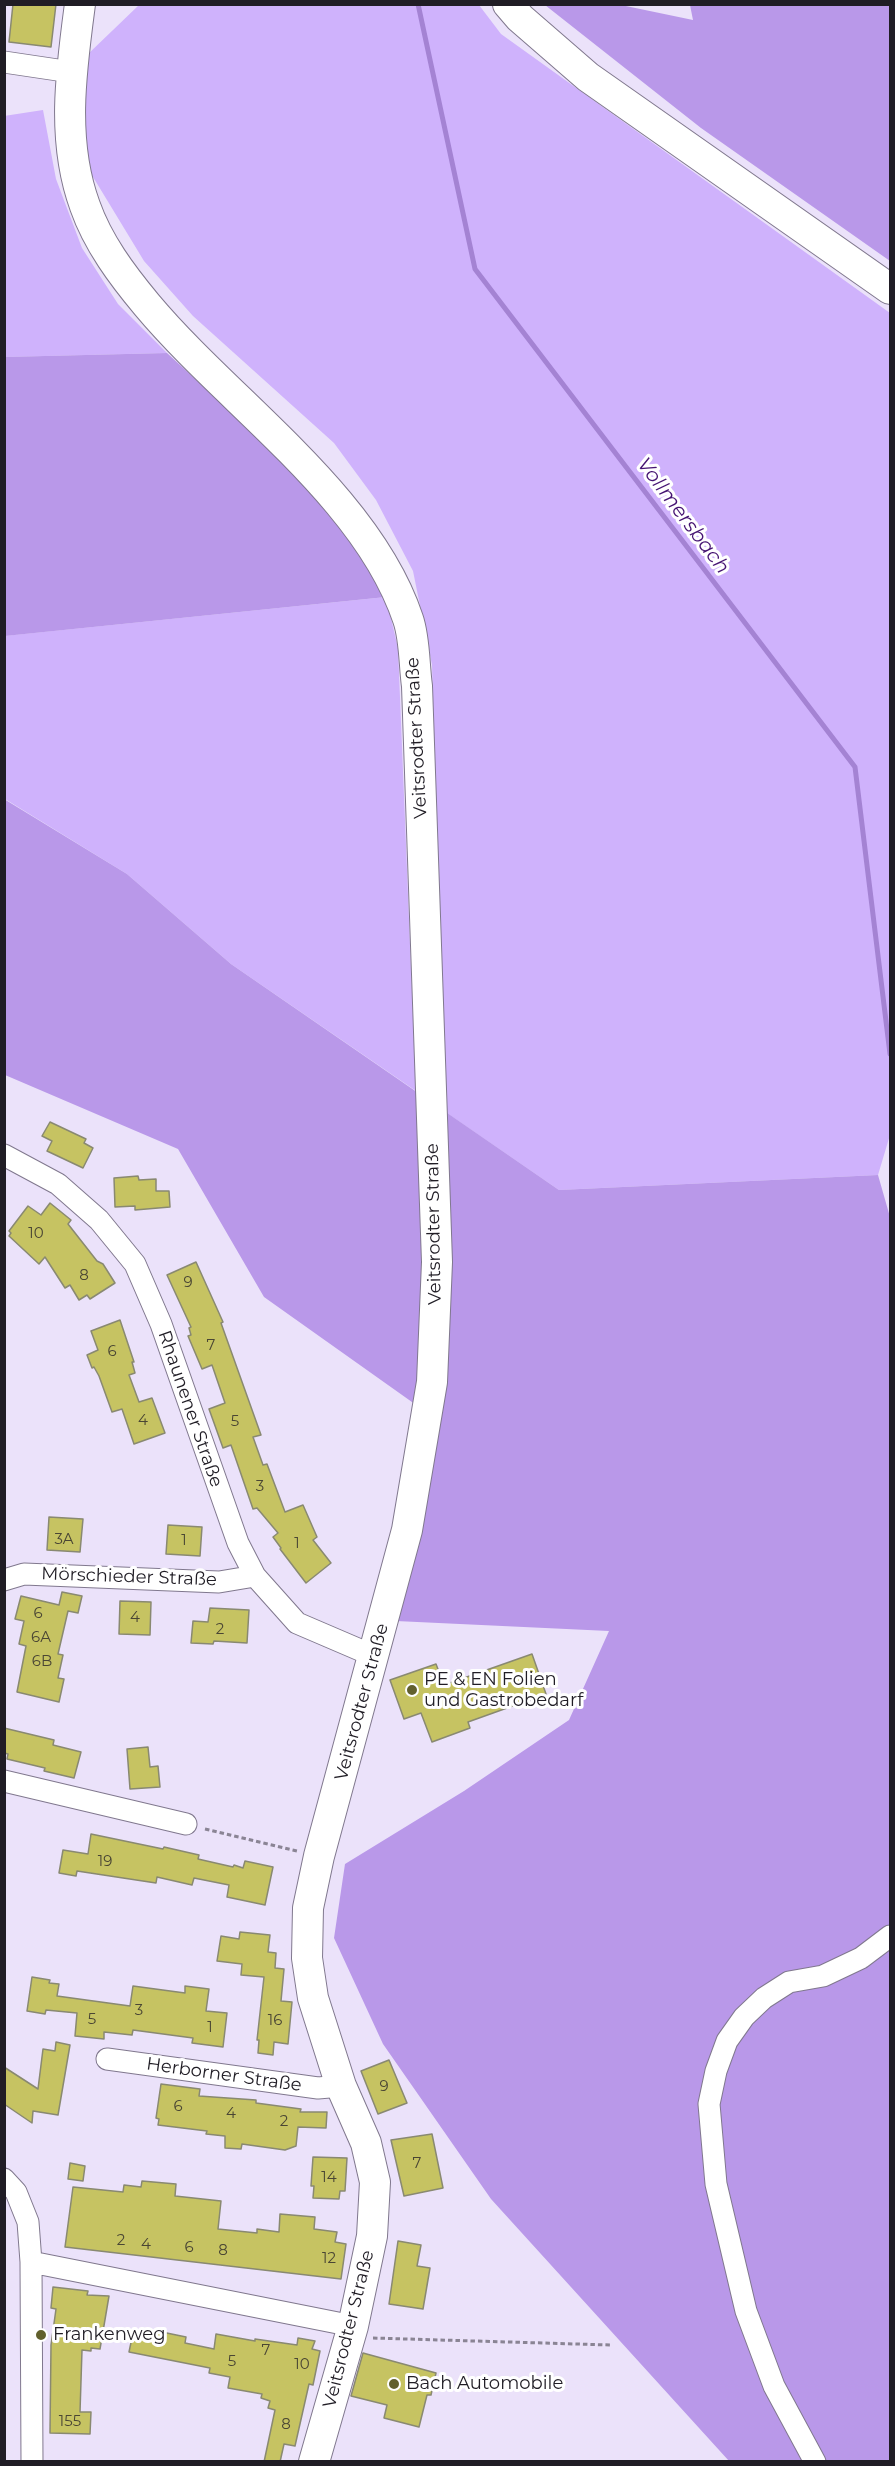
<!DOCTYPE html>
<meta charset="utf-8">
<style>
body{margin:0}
#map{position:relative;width:895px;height:2466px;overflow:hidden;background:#ebe2fa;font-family:Montserrat,sans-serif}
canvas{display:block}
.frame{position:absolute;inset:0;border:6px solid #201d25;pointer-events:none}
</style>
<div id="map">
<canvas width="895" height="2466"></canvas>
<div class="frame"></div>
</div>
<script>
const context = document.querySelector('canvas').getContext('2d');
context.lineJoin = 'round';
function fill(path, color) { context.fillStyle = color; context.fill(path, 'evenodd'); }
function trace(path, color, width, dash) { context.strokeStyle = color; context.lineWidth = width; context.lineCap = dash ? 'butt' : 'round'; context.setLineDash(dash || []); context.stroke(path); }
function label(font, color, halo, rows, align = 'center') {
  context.font = font + ' Montserrat,sans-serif'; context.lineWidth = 6; context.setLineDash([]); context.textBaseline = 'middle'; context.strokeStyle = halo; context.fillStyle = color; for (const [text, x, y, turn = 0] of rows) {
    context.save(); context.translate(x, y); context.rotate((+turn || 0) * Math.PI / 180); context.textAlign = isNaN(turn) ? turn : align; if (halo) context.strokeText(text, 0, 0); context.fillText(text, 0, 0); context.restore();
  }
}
fill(new Path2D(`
 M139 5H479L501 34 890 313V1135L878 1175 559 1190 444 1111 432 665 413 571 376 500 334 443 193 316 144 261 90 172 82 118 87 55Z
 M43 110 56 179 82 248 118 304 167 353 5 357 4 116Z
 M386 597 398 648 416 1091 231 964 127 874 5 799 4 636Z`), '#cfb2fc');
fill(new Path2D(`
 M545 5H621L693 20 690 5H890V261L701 128Z
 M167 353 320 494 386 597 5 636 4 357Z
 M4 799 127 874 231 964 559 1190 878 1175 890 1217V2461H729L491 2199 383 2044 334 1938 345 1864 464 1791 569 1720 609 1631 396 1621 419 1407 264 1297 178 1149 5 1075Z`), '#b998e9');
trace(new Path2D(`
 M418 4 475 269 855 767 890 1054`), '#a483d3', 5);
const building = new Path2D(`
 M13 4H56L51 47 9 42Z
 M50 1122 86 1139 84 1143 93 1148 83 1168 47 1151 52 1141 42 1136Z
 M138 1176 139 1180 156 1179V1191H169L170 1207 135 1210V1206L115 1207 114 1178Z
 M50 1203 71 1220 68 1224 97 1261 103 1264 115 1283 90 1299 87 1295 79 1300 70 1285 65 1288 45 1257 39 1264 9 1236 11 1233 9 1231 28 1206 41 1215Z
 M196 1262 223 1322 221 1323 261 1435 253 1437 263 1465 267 1464 285 1512 303 1505 317 1537 313 1540 331 1563 306 1583 280 1549 281 1548 273 1537 278 1533 257 1508 253 1509 231 1445 223 1448 209 1409 225 1403 212 1365 202 1369 188 1336 191 1335 189 1328 191 1327 167 1275Z
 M120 1320 134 1362H132L135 1373 129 1375 139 1402 152 1398 165 1433 134 1444 122 1409 112 1412 99 1376 94 1367 92 1368 87 1355 98 1350 91 1331Z
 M49 1517 83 1519 80 1552 47 1550Z
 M168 1525 202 1527 200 1556 166 1554Z
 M62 1592 82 1596 78 1613 68 1611 58 1654 63 1655 58 1678 64 1679 59 1702 17 1692 26 1646 19 1644 24 1621 15 1619 21 1596 59 1605Z
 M120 1601 151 1602 150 1635 119 1634Z
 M210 1608 249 1610 247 1643 214 1641 213 1644 191 1643 193 1621 208 1622Z
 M532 1654 546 1694 468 1722 470 1728 432 1742 421 1713 404 1719 390 1680 436 1664 444 1685Z
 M4 1728 54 1740 53 1745 81 1752 74 1778 44 1771 45 1768 7 1759 8 1754 4 1753Z
 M148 1747 150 1767 158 1766 160 1787 130 1789 127 1749Z
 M91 1834 163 1849 164 1847 199 1855 198 1859 233 1867 234 1865 243 1868 245 1861 273 1867 265 1905 227 1897 229 1885 194 1878 192 1885 157 1877 156 1883 77 1871 76 1876 59 1873 63 1850 88 1854Z
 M240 1932 270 1935 268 1952 276 1953 275 1968 284 1969 281 2001 292 2002 288 2044 274 2042 273 2055 258 2053 259 2040H257L264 1977 241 1975 242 1964 217 1961 221 1936 239 1939Z
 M32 1977 50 1980 49 1983 59 1984 57 1996 130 2006 133 1986 185 1993V1986L209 1989 206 2011 227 2013 223 2047 192 2043 193 2038 133 2030 132 2035 104 2032V2039L75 2036 77 2013 46 2010 45 2014 27 2011Z
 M56 2042 70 2045 58 2115 33 2111 32 2123 4 2104V2067L38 2089 43 2049 55 2051Z
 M389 2060 407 2103 378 2114 361 2071Z
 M161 2084 200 2089 199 2096 256 2100V2103L301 2109 300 2112H327L326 2128 298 2127 296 2146 285 2150 242 2144 241 2149 225 2148V2136L206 2134 207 2131 158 2125 159 2119 156 2118Z
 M432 2134 443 2188 404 2196 391 2140Z
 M313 2157 347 2158 345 2191H340L339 2199 313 2198 314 2186H311Z
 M70 2163 85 2166 83 2181 68 2179Z
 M142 2181 176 2184 175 2196 221 2201 218 2229 257 2233V2229L279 2232 280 2214 315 2217 314 2229 337 2232 335 2242 346 2244 341 2279 65 2247 73 2187 123 2192 124 2185 141 2187Z
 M398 2241 421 2245 417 2266 430 2268 423 2309 389 2304Z
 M53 2287 88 2291 87 2295 109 2296 100 2349 91 2348V2351L82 2350 80 2412H91L90 2434 50 2433 51 2345 56 2309 51 2308Z
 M157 2331 186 2337 185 2343 214 2349 216 2334 255 2341V2339L297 2345 298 2338 315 2341 312 2349 320 2351 313 2385 309 2384 295 2446 284 2444 280 2462H264L275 2410 268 2408 270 2401 261 2398 262 2394 228 2388 230 2377 209 2373 210 2368 129 2352 133 2333 156 2338Z
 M363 2353 436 2373 431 2395H427L419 2427 384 2418 387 2405 351 2396Z`);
fill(building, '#c6c362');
trace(building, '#898971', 1.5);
const street = new Path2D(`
 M4 62 71 72
 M4 1155 58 1184 99 1220 135 1264 161 1324 238 1543 255 1576 297 1623 374 1656
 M4 1580 24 1574 219 1582 255 1576
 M4 1781 186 1824
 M107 2059 318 2088 341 2086
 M4 2179 16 2192 28 2222 31 2262 32 2462
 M31 2262 353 2326
 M815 2462 774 2386 746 2311 716 2184 709 2104 716 2071 727 2041 744 2017 764 1998 789 1982 823 1976 861 1958 890 1936`);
const secondary = new Path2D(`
 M80 4C71 71 61 141 85 206 98 243 122 275 147 305 229 403 367 496 408 619 415 639 414 665 417 686L437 1262 432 1382 407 1530 319 1856 308 1908 307 1958 313 1998 341 2086 366 2143 375 2182 372 2236 353 2326 314 2462
 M508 4 520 18 588 77 890 289`);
trace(street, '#80788e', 23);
trace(secondary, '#80788e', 32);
trace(new Path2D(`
 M205 1829 297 1851
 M373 2338 610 2345`), '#8a8494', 3, [4.5, 3]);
trace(street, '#fff', 21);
trace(secondary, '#fff', 30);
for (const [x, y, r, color] of [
 [412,1690,6,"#62602d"],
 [41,2335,6,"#62602d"],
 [394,2384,6,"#62602d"]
]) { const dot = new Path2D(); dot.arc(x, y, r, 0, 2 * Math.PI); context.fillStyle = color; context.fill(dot); trace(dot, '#fff', 2); }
label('15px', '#4a4634', null, [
 ["10",36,1234],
 ["8",84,1276],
 ["9",188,1283],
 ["7",211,1346],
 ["6",112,1352],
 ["4",143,1421],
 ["5",235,1422],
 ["3",260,1487],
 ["3A",64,1540],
 ["1",184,1541],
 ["1",297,1544],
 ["6",38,1614],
 ["4",135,1618],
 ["2",220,1630],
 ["6A",41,1638],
 ["6B",42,1662],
 ["19",105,1862],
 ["3",139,2011],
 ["5",92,2020],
 ["16",275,2021],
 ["1",210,2028],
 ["9",384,2087],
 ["6",178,2107],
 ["4",231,2114],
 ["2",284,2122],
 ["7",417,2164],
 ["14",329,2178],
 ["2",121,2241],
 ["4",146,2245],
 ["6",189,2248],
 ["8",223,2251],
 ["12",329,2259],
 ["7",266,2351],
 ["5",232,2362],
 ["10",302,2365],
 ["155",70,2422],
 ["8",286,2425]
]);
label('18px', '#201d25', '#fff', [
 ["Veitsrodter Straße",417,738,-93],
 ["Veitsrodter Straße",434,1224,-91],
 ["Rhaunener Straße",190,1409,71],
 ["Mörschieder Straße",129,1577,2],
 ["Veitsrodter Straße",362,1702,-75],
 ["Herborner Straße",224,2075,8],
 ["Veitsrodter Straße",349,2329,-76]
]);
label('18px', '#201d25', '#fff', [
 ["PE & EN Folien",424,1680],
 ["und Gastrobedarf",424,1701],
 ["Frankenweg",53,2335],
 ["Bach Automobile",406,2384]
], 'left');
label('italic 20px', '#451372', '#fff', [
 ["Vollmersbach",683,516,53]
]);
</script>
